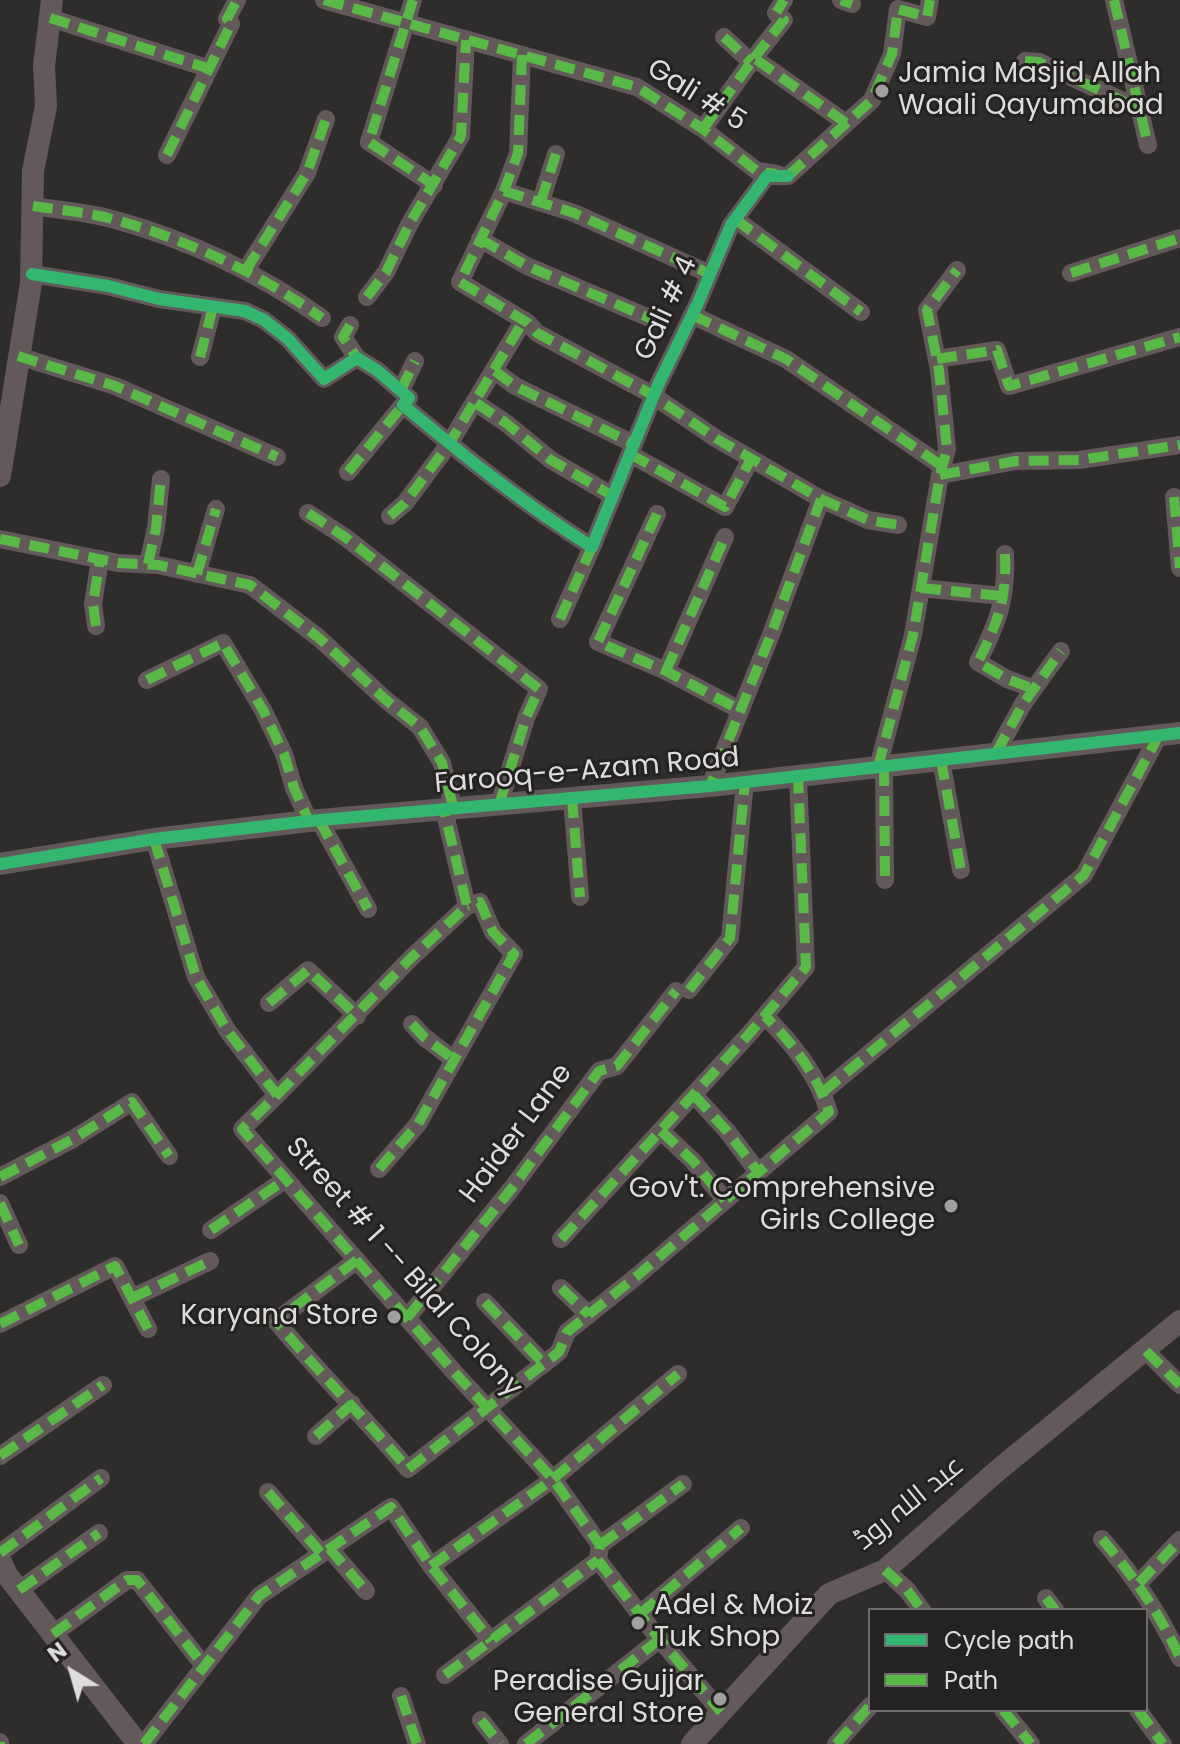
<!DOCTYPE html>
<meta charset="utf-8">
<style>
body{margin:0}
#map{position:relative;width:1180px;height:1744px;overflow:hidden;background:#2e2d2c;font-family:Poppins,sans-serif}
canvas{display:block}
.legend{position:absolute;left:868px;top:1608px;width:280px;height:104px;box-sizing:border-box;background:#252321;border:2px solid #6f6d6c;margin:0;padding:10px 14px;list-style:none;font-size:24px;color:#dfdddc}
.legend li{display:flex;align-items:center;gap:16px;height:40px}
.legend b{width:40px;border:2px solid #6f6d6c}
.north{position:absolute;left:32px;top:1632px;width:80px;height:80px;-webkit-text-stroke:6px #252321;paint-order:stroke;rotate:323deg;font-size:22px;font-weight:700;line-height:32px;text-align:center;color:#dfdddc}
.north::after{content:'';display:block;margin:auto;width:28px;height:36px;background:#dfdddc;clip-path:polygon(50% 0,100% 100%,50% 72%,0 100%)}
</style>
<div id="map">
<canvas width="1180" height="1744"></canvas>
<ul class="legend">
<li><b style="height:10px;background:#33b770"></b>Cycle path</li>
<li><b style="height:10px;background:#58b947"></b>Path</li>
</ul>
<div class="north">N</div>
</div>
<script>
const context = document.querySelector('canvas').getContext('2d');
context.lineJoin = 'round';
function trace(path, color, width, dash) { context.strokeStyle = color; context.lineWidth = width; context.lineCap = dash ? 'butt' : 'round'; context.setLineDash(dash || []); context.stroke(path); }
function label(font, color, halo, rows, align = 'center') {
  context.font = font + ' Poppins,Cairo,sans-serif'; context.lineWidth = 6; context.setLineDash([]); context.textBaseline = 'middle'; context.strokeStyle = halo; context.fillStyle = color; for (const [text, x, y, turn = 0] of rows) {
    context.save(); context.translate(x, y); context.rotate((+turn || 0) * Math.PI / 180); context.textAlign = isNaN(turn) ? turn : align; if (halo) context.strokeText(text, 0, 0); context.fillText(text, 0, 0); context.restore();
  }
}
trace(new Path2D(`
 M324 0 637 87 703 129 757 171 777 174
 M413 0 369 142 434 185
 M841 0 852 4
 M1114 0 1148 145
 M50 18 207 68
 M724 37 751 62
 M522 55 518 153 504 191 460 282 528 323 537 333 649 393 717 439 821 499 770 637 710 786
 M754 58 784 20 776 13 784 0
 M1025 61 1039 62 1140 109
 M703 129 754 58 846 123
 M167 155 231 24 227 19 237 0
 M788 176 872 100 892 54 898 9 927 17 930 0
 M504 191 574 213 710 274
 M541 201 556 154
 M33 206C59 210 87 212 112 219 186 239 259 273 322 318
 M735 219 861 312
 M480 239 527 266 654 320
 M246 270 307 173 326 119
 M1071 273 1180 238
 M32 274 108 286 159 299 245 311 264 320 288 339 324 379 357 358 378 371 409 398 403 405C464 456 525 505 592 547L658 385 697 305 731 225 767 176H788
 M367 297 386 272 410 223 461 136 466 40
 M692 315 786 359 942 466
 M350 325 343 337 357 358
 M18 356 115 386 277 457
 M200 357 213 307
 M937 359 997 350 1009 386 1180 337
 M495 371 515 386 634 444
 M401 390 415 361
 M476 403 506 423 551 460 613 496
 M630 454 725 507 751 459
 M348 472 403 405
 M940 475 1016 461 1079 460 1180 445
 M1174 497 1180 568
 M821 499 868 520 898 525
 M308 513 345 537 539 689 526 718 499 805
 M657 514 598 642 666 671 740 710
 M390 516 405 503 449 444 524 320
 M0 539 118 563 158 565 250 585 319 638 386 700 420 727 442 763 454 810
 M1005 554C1007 599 998 622 978 662L1007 679 1034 689
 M148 564 156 528 161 479
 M197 574 216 509
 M921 588 1002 596
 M560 619 592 547
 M96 626 93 604 100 559
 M666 671 725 537
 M147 680 223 643 263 710 284 754 294 788 309 821
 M996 753 1023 704 1061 651
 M941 760 961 870
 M884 766 885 880
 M878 767 913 635 940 475 947 449 939 370 927 310 957 270
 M572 798 580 897
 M319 820 368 909
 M154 839 196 977 227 1030 277 1095 242 1129 455 1373 553 1479 600 1545 598 1560 652 1630 721 1712
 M689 990 730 938 745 782
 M269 1003 308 970 357 1016
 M412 1024 424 1037 453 1059
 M823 1092 1084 875 1159 735
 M277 1095 411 958 467 906 444 810
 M694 1095 727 1131 758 1172
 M661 1131 693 1161 725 1200
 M379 1169 418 1124 514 954 493 932 480 902 467 906
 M0 1177 73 1139 132 1102 169 1156
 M0 1203 19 1245
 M211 1230 286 1179
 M561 1239 750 1033 806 967 798 776
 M357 1260 276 1321C318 1372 365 1418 408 1469L559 1352 567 1332 637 1276 829 1112C817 1074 793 1044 765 1016
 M561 1288 589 1315
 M132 1298 210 1261
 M485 1302 544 1364
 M407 1318 512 1188 599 1071 617 1066 676 991
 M0 1324 115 1266 148 1329
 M1146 1351 1180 1385
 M316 1436 352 1404
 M0 1456 103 1385
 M268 1492 321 1553
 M1102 1539C1134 1577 1159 1612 1180 1658
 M600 1545 683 1484
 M329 1548 366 1591
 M0 1553 101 1478
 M431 1566 553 1479 678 1374
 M885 1570 907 1590 922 1610
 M1139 1583 1180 1540
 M19 1590 99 1533
 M1046 1598 1055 1610
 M640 1614 741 1528
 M53 1634 127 1580H137L204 1666
 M445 1675 598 1560
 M401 1696 417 1744
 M1003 1710 1031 1744
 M1138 1710 1163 1744
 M481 1720 500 1744
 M0 1742V1744
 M144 1744 259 1596 391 1507 431 1566 491 1641
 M526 1744 660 1639
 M836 1744 870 1706`), '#64595a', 18);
trace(new Path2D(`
 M0 476 31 283 33 171 46 106 44 66 52 0
 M0 864 154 839 309 821 710 786 1180 733
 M0 1560 7 1575 138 1744
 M692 1744 829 1594 885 1570 997 1471 1180 1321`), '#64595a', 22);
trace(new Path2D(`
 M324 0 637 87 703 129 757 171 776 174
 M413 0 369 142 434 185
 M841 0 852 4
 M1114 0 1148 145
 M50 18 207 68
 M724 37 751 62
 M522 55 518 153 504 191 460 282 528 323 537 333 649 393 717 439 821 499 770 637 710 786
 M754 58 784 20 776 13 784 0
 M1025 61 1039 62 1140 109
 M703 129 754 58 846 123
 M167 155 231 24 227 19 237 0
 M788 176 872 100 892 54 898 9 927 17 930 0
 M504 191 574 213 710 274
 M541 201 556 154
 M33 206C59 210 87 212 112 219 186 239 259 273 322 318
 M735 219 861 312
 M480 239 527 266 654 320
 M246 270 307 173 326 119
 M1071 273 1180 238
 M367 297 386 272 410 223 461 136 466 40
 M692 315 786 359 942 466
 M350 325 343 337 357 358
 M18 356 115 386 277 457
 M200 357 213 307
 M937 359 997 350 1009 386 1180 337
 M495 371 515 386 634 444
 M401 390 415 361
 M476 403 506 423 551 460 613 496
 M630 454 725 507 751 459
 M348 472 403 405
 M940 475 1016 461 1079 460 1180 445
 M1174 497 1180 568
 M821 499 868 520 898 525
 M308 513 345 537 539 689 526 718 499 805
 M657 514 598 642 666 671 740 710
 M390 516 405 503 449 444 524 320
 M0 539 118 563 158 565 250 585 319 638 386 700 420 727 442 763 454 810
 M1005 554C1007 599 998 622 978 662L1007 679 1034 689
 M148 564 156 528 161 479
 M197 574 216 509
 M921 588 1002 596
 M560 619 592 547
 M96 626 93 604 100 559
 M666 671 725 537
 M147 680 223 643 263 710 284 754 294 788 309 821
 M996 753 1023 704 1061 651
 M941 760 961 870
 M884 766 885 880
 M878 767 913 635 940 475 947 449 939 370 927 310 957 270
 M572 798 580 897
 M319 820 368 909
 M154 839 196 977 227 1030 277 1095 242 1129 455 1373 553 1479 600 1545 598 1560 652 1630 721 1712
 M689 990 730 938 745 782
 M269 1003 308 970 357 1016
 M412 1024 424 1037 453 1059
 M823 1092 1084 875 1159 735
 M277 1095 411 958 467 906 444 810
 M694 1095 727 1131 758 1172
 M661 1131 693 1161 725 1200
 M379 1169 418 1124 514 954 493 932 480 902 467 906
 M0 1177 73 1139 132 1102 169 1156
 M0 1203 19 1245
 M211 1230 286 1179
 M561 1239 750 1033 806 967 798 776
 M357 1260 276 1321C318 1372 365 1418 408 1469L559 1352 567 1332 637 1276 829 1112C817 1074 793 1044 765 1016
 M561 1288 589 1315
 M132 1298 210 1261
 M485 1302 544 1364
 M407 1318 512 1188 599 1071 617 1066 676 991
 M0 1324 115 1266 148 1329
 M1146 1351 1180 1385
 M316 1436 352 1404
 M0 1456 103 1385
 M268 1492 321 1553
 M1102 1539C1134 1577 1159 1612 1180 1658
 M600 1545 683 1484
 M329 1548 366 1591
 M0 1553 101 1478
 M431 1566 553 1479 678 1374
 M885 1570 907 1590 922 1610
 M1139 1583 1180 1540
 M19 1590 99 1533
 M1046 1598 1055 1610
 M640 1614 741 1528
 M53 1634 127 1580H137L204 1666
 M445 1675 598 1560
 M401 1696 417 1744
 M1003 1710 1031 1744
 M1138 1710 1163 1744
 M481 1720 500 1744
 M0 1742V1744
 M144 1744 259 1596 391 1507 431 1566 491 1641
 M526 1744 660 1639
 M836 1744 870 1706`), '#58b947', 10, [20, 10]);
trace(new Path2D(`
 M32 274 108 286 159 299 245 311 264 320 288 339 324 379 357 358 378 371 409 398 403 405C464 456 525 505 592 547L658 385 697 305 731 225 767 176H788
 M0 864 154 839 309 821 710 786 1180 733`), '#33b770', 12);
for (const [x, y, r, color] of [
 [882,91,8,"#a19f9e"],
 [951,1206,8,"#a19f9e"],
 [394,1317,8,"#a19f9e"],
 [638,1623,8,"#a19f9e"],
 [720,1699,8,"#a19f9e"]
]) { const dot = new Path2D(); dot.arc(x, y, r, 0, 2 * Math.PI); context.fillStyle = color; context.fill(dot); trace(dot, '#252321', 3); }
label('28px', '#dfdddc', '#252321', [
 ["Jamia Masjid Allah",898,75,"left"],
 ["Waali Qayumabad",898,107,"left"],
 ["Gov't. Comprehensive",935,1190],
 ["Girls College",935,1222],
 ["Karyana Store",378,1317],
 ["Adel & Moiz",654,1607,"left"],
 ["Tuk Shop",654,1639,"left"],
 ["Peradise Gujjar",704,1683],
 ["General Store",704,1715]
], 'right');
label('28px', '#dfdddc', '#252321', [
 ["Gali # 5",696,96,32],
 ["Gali # 4",667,309,-65],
 ["Farooq-e-Azam Road",587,772,-5],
 ["Haider Lane",517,1134,-53],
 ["Street # 1 -- Bilal Colony",403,1268,48],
 ["عبد اللہ روڈ",910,1504,-39]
]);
</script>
